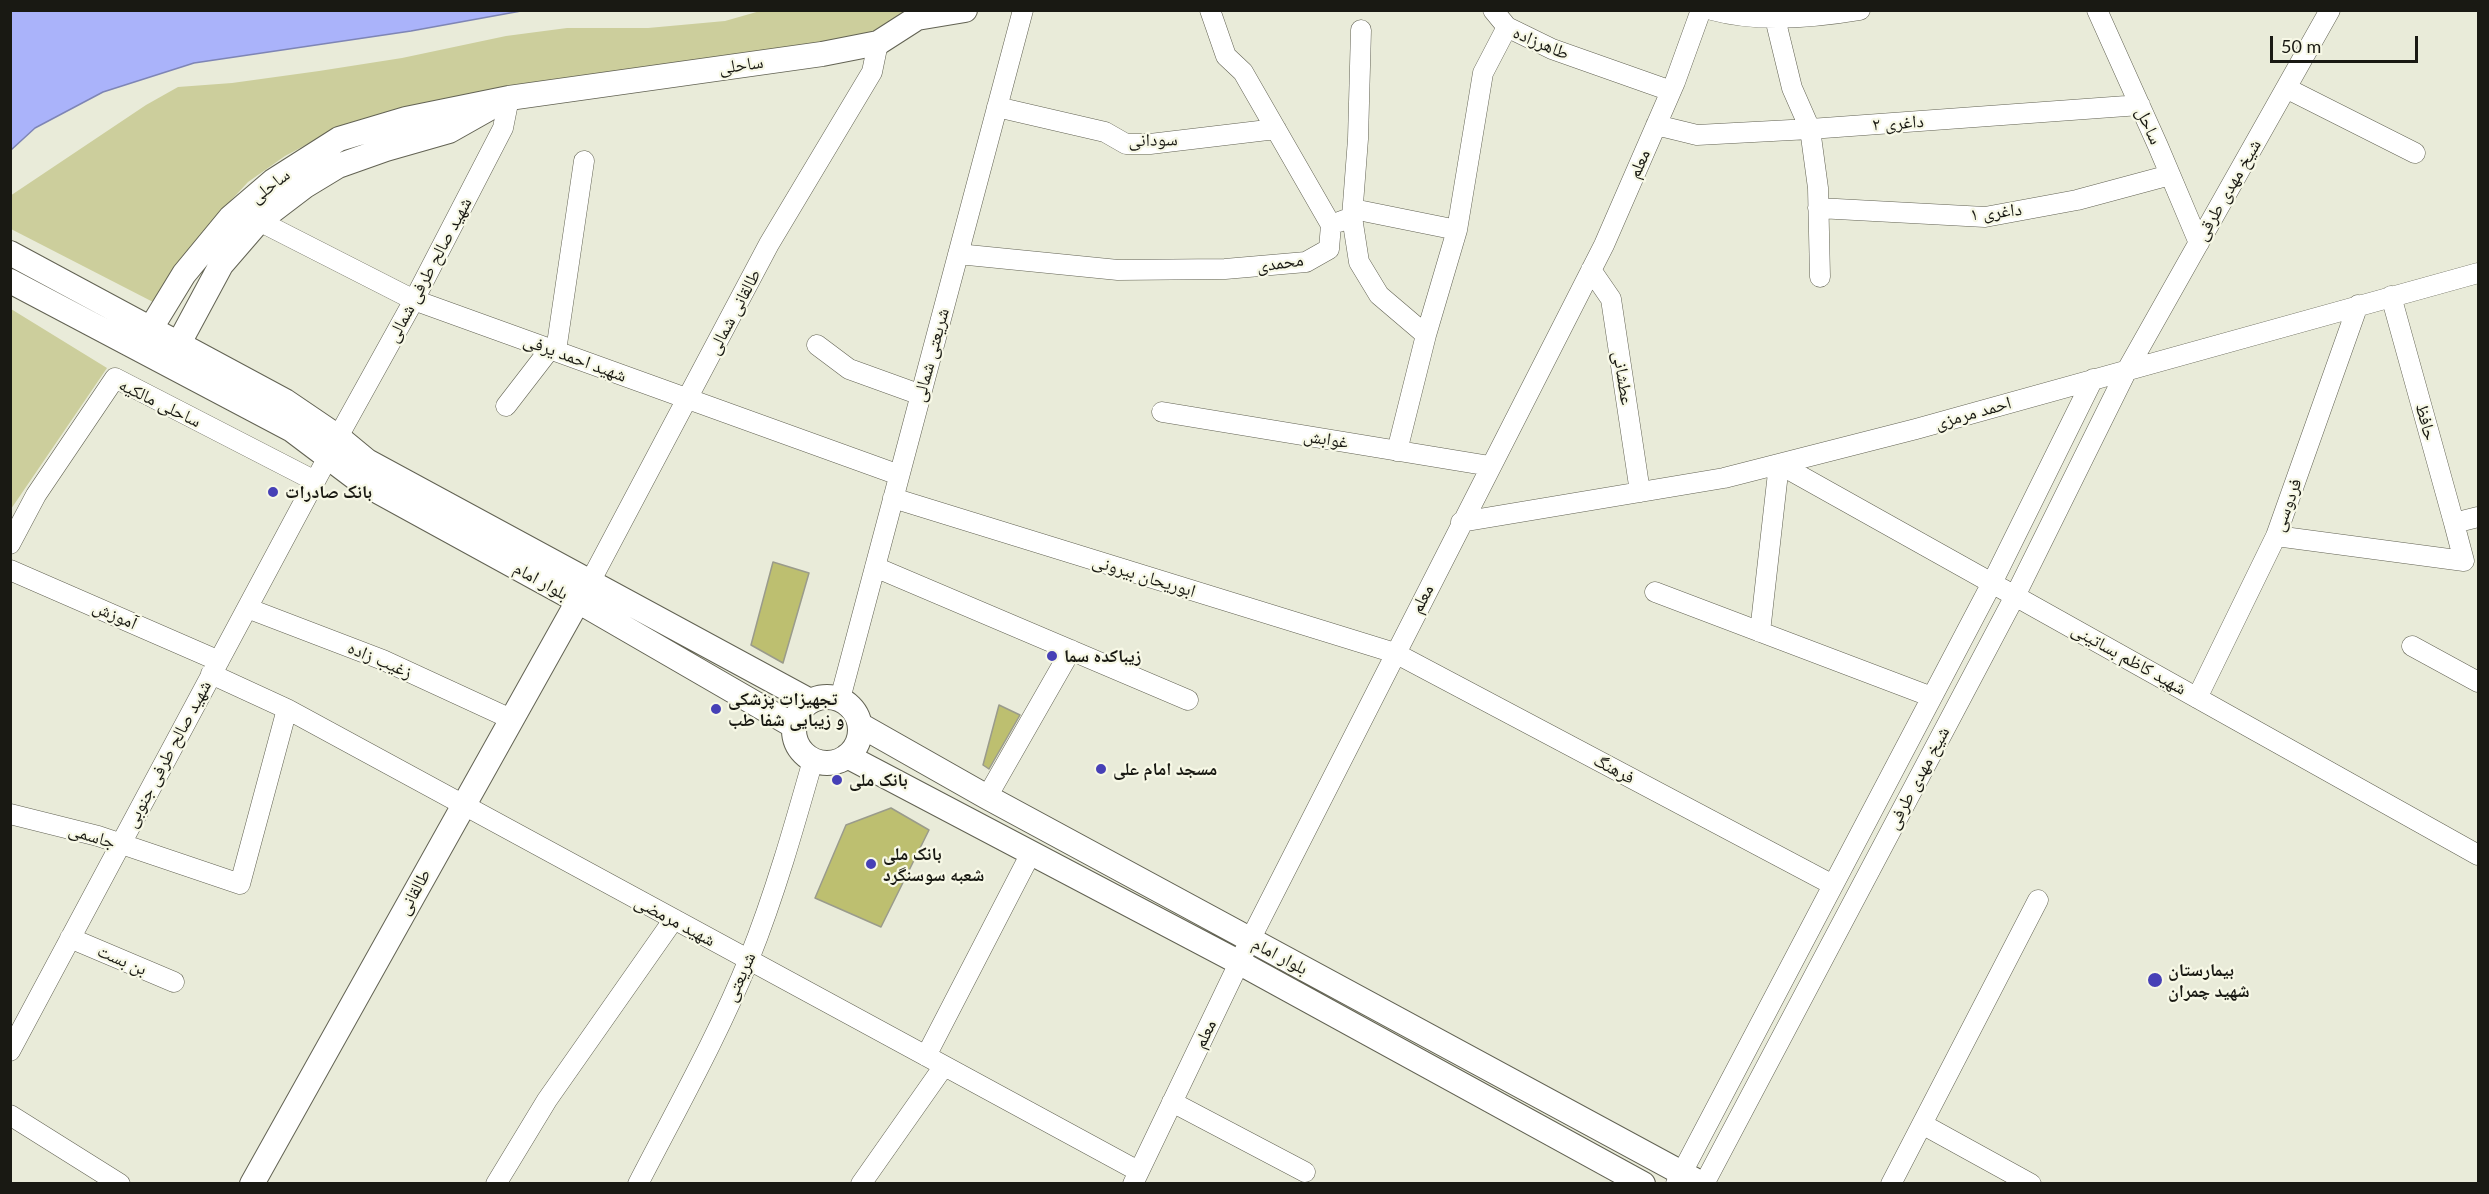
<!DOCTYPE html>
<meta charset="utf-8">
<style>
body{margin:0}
#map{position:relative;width:2489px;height:1194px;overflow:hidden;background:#e9ebd9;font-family:Lato,sans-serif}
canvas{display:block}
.frame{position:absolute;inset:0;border:12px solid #191913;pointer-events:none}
.scale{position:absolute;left:2270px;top:36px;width:148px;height:27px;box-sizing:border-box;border:3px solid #191913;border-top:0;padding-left:8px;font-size:18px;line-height:21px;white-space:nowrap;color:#191913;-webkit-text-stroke:4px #f7f8e6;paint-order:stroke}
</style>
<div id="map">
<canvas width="2489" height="1194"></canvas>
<div class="frame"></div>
<div class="scale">50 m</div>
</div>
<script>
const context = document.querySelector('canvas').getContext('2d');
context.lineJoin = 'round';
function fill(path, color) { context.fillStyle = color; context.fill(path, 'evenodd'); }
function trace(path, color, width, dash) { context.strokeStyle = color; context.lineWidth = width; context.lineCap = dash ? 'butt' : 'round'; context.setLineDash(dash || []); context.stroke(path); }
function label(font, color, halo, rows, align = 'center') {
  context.font = font + ' Lato,"Noto Naskh Arabic",sans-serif'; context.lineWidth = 4.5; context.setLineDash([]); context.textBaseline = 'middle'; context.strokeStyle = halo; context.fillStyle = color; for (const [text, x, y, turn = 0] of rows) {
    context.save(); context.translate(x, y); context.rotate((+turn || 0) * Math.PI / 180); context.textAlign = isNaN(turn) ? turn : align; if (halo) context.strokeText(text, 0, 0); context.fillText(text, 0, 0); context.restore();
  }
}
fill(new Path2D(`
 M760 11H913L868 35 836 43 468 95 382 113 332 131 285 156 248 182 224 208 155 303 11 229 10 196 146 105 178 87 232 83 319 71 402 58 506 36 567 28H648L725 21Z
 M11 309 107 368 11 509Z`), '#ccce9c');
const water = new Path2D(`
 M12 11V10L521 11 411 31 194 63 103 92 35 128 11 150 10 12Z`);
fill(water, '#aab3fa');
trace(water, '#7e85b5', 1.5);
const building = new Path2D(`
 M773 562 809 573 783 663 751 645Z
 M999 705 1020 715 989 769 983 765Z
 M891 808 929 830 881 927 815 898 846 825Z`);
fill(building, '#bdbf70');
trace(building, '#9a9b8b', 1.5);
const minor = new Path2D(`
 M1493 10 1507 27
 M1712 10C1759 23 1813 18 1860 10
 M1773 10 1792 88 1810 129 1818 188 1820 277
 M2097 10 2158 146 2199 243
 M2286 88 2415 153
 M997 107 1105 132 1126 144H1150L1276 129
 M1656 125 1697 135 1810 129 2140 105
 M1818 208 1985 217 2077 200 2170 175
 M1353 209 1457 230
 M1352 217 1359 262 1379 295 1426 335 1397 451
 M259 221 414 300 899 475
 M1339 222 1352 217 1358 139 1361 30
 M958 254 1118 270 1225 269 1306 262 1329 249 1331 225 1243 72 1226 56 1210 10
 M1591 270 1611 299 1640 492
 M2391 296 2454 523 2478 517
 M1426 335 1457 230 1483 73 1507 27 1552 49 1671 91
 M817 345 849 369 921 395
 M556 351 584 161
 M506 406 550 349
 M1162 412 1490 466
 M338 437 414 300 503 128 509 98
 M893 498 1395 653 1833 885
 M1461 522 1724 478 1916 429 2478 273
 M2276 536 2464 561 2454 523
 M10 544 36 495 115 378 315 481
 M875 567 1188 700
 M10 570 219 661
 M590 582 769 244 872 72 878 43
 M1655 592 1932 697
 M247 608 383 660 511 719
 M1760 632 1779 464 2478 855
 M2412 646 2478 682
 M211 674 287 709 1138 1171
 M2197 698 2276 536 2358 305
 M840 699 1023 10
 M987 797 1071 650
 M10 814 98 836 240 884 287 709
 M70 938 174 982
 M10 1051 328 457
 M926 1056 1031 853
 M1172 1102 1305 1172
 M10 1115 120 1184
 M1922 1124 2031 1184
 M496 1184 547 1100 674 919
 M638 1184C676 1110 718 1036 749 959 775 894 794 827 813 760
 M861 1184 944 1066
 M1133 1184 1250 940 1604 245 1675 82 1701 10
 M1676 1184 1992 583 2093 379
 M1704 1184 2015 596 2127 370 2330 10
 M1891 1184 2038 900`);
const major = new Path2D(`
 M10 253 285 401 338 437 367 461 810 701
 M10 281 292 430 361 482 578 601 794 726
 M151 328 184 274 231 217 273 181 339 139 406 119 509 98 822 54 878 43 917 18 965 10
 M179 343 221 265 259 221 305 186 338 166 386 149 449 131 488 109
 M794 730a33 33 0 1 1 66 0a33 33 0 1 1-66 0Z
 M860 725 987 797 1702 1184
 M847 756 1240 963 1643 1184
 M252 1184 578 601`);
trace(minor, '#626253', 21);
trace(major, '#626253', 26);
trace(minor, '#fff', 20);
trace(major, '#fff', 24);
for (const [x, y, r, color] of [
 [273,492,6,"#4640b6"],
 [1052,656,6,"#4640b6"],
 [716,709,6,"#4640b6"],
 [1101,769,6,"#4640b6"],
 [837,780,6,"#4640b6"],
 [871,864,6,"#4640b6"],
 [2155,980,8,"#4640b6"]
]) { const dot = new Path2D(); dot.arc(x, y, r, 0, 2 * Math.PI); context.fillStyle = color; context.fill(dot); trace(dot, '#f7f8e6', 2); }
label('18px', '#191913', '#f7f8e6', [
 ["طاهرزاده",1541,43,23],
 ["ساحلی",741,65,-8],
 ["داغری ۲",1898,123,-4],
 ["ساحل",2149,126,66],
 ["سودانی",1153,140,-1],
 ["معلم",1639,164,-66],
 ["ساحلی",270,186,-37],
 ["شیخ مهدی طرقی",2228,190,-60],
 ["داغری ۱",1996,212,-6],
 ["محمدی",1280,263,-8],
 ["شهید صالح طرفی شمالی",429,270,-62],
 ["طالقانی شمالی",734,312,-62],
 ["شریعتی شمالی",931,355,-75],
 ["شهید احمد یرفی",575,358,20],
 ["عطشانی",1623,378,81],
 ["ساحلی مالکیه",160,403,26],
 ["احمد مرمزی",1973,413,-16],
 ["حافظ",2426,422,75],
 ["غوابش",1326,439,9],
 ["فردوسی",2287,505,-70],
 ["ابوریحان بیرونی",1144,576,17],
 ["بلوار امام",541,581,29],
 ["معلم",1422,599,-63],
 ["آموزش",115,615,24],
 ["شهید کاظم بساتینی",2129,659,29],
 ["زغیب زاده",380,660,23],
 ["شهید صالح طرفی جنوبی",168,754,-62],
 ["فرهنگ",1614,769,28],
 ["شیخ مهدی طرفی",1918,778,-62],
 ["جاسمی",92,836,17],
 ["طالقانی",414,892,-61],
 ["شهید مرمضی",675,921,28],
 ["بلوار امام",1280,956,28],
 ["بن بست",122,960,23],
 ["شریعتی",740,977,-66],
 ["معلم",1205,1034,-64]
]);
label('bold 18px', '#191913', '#f7f8e6', [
 ["بانک صادرات",285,492],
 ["زیباکده سما",1064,656],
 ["تجهیزات پزشکی",728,699],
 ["و زیبایی شفا طب",728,720],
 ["مسجد امام علی",1113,769],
 ["بانک ملی",849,780],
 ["بانک ملی",883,854],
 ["شعبه سوسنگرد",883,875],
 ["بیمارستان",2168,970],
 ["شهید چمران",2168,991]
], 'left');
</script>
